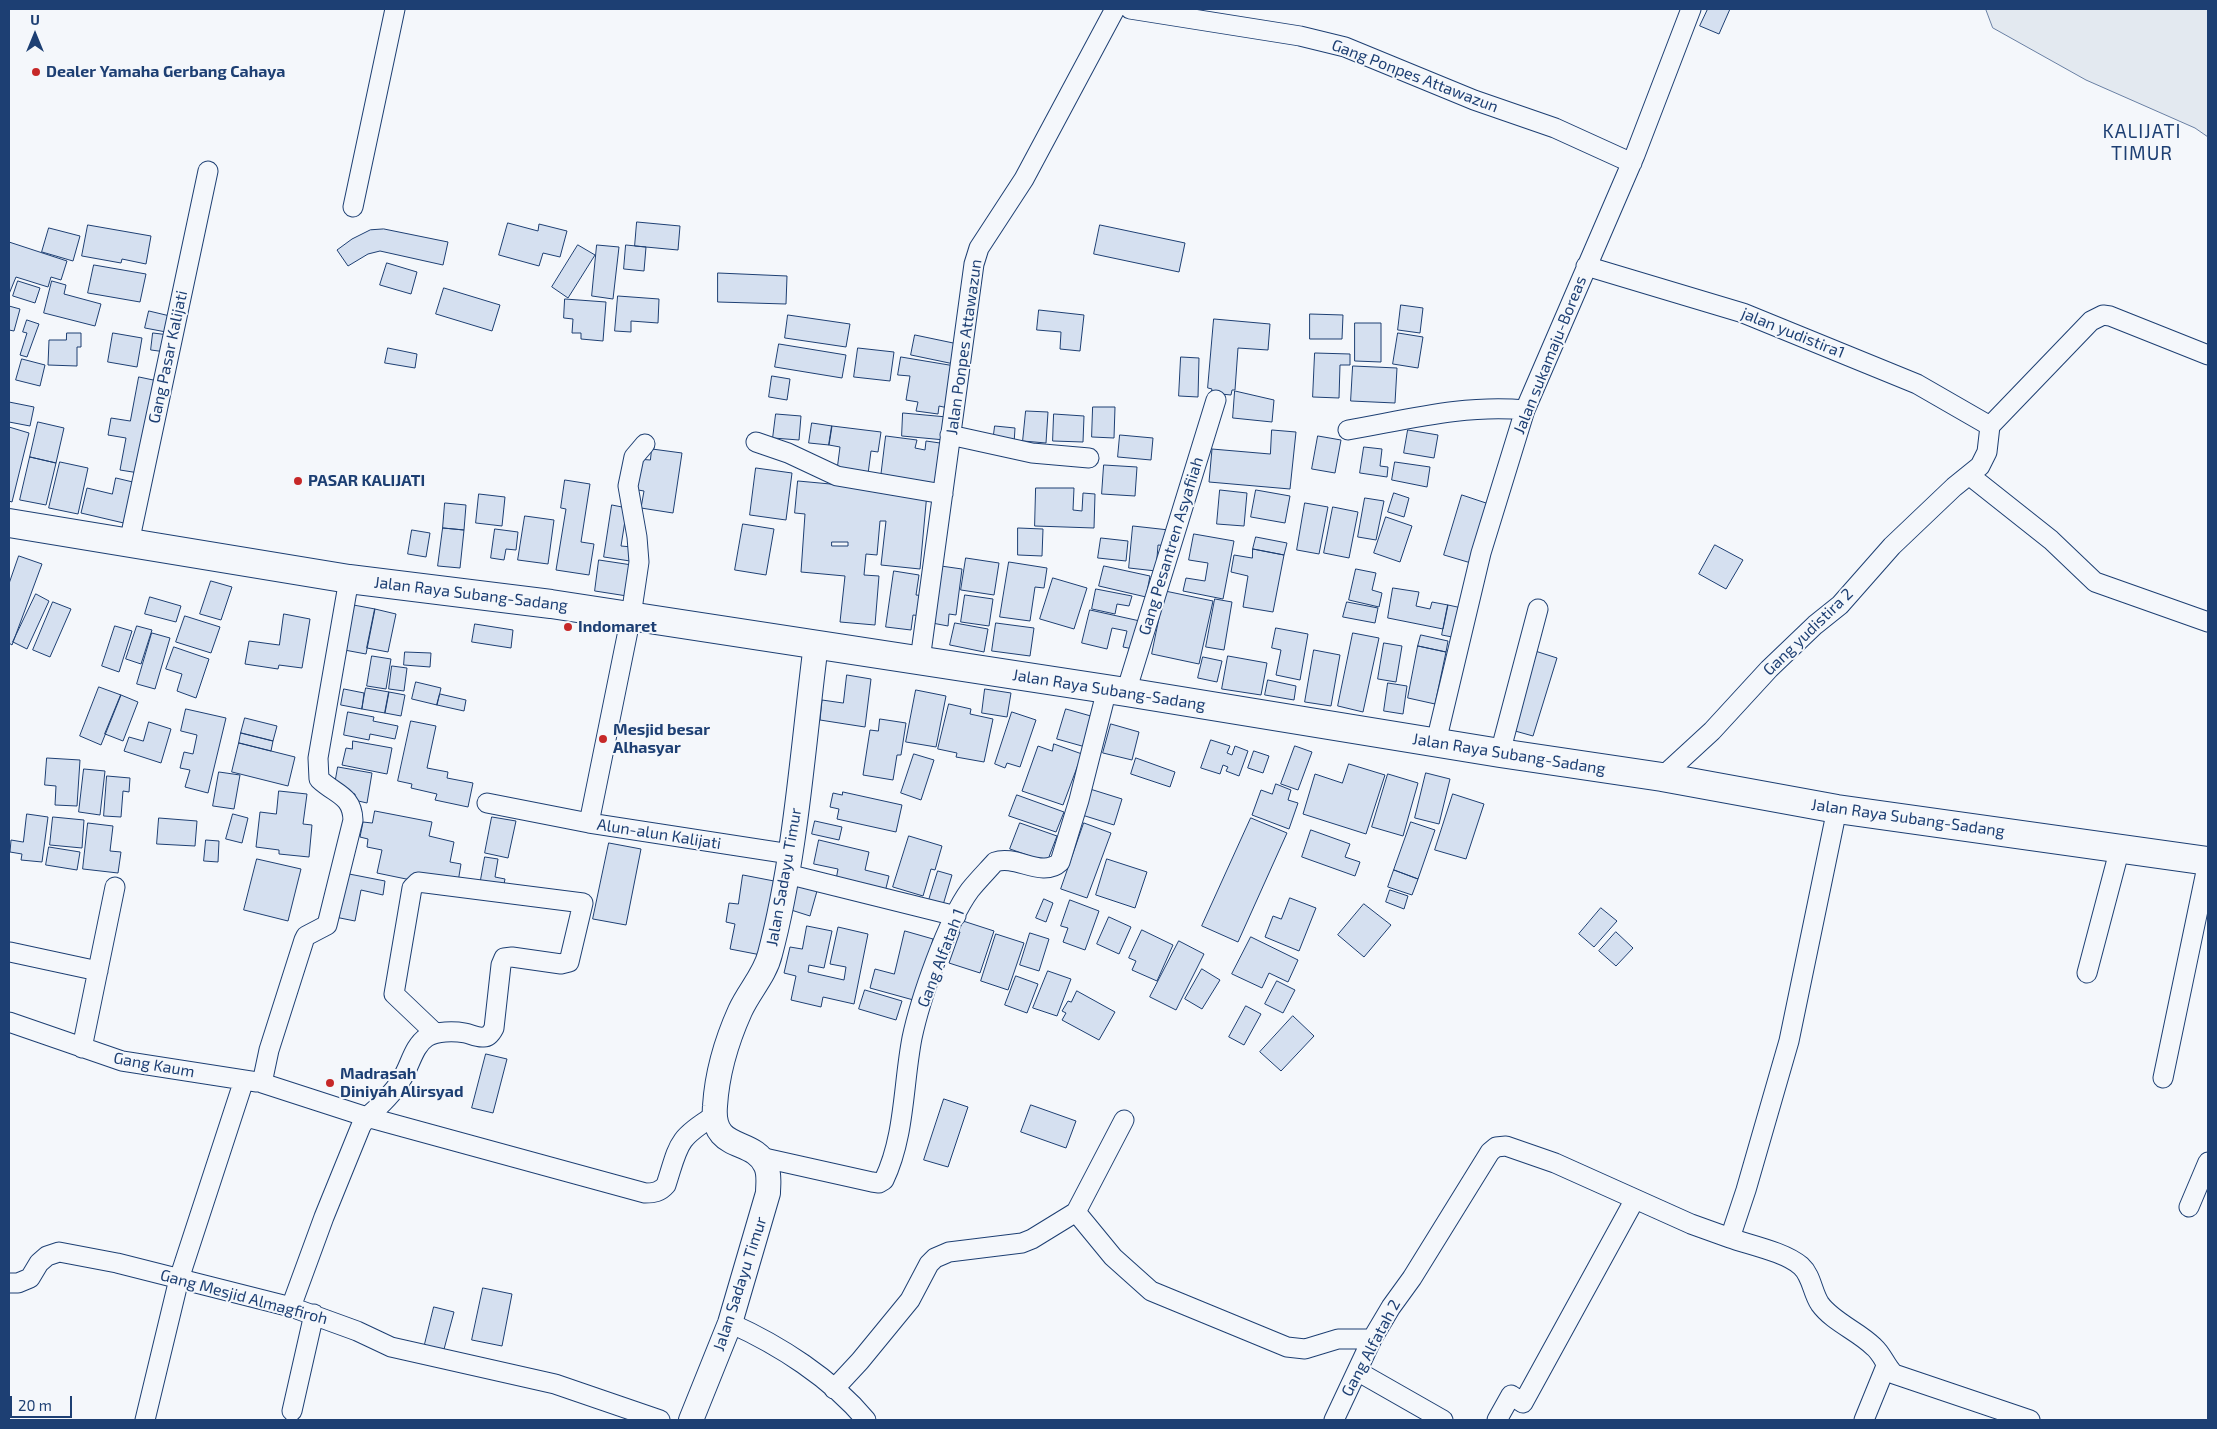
<!DOCTYPE html>
<style>
body{margin:0}
#map{position:relative;width:2217px;height:1429px;overflow:hidden;background:#f4f7fb;font-family:"Exo 2",sans-serif}
canvas{display:block}
.frame{position:absolute;inset:0;border:10px solid #1d3f73;pointer-events:none}
.north{position:absolute;left:10px;top:10px;width:50px;height:50px;-webkit-text-stroke:4px #f4f7fb;paint-order:stroke;rotate:0deg;font-size:14px;font-weight:700;line-height:20px;text-align:center;color:#1d3f73}
.north::after{content:'';display:block;margin:auto;width:18px;height:22px;background:#1d3f73;clip-path:polygon(50% 0,100% 100%,50% 72%,0 100%)}
.scale{position:absolute;left:10px;top:1396px;width:62px;height:22px;box-sizing:border-box;border:2px solid #1d3f73;border-top:0;padding-left:6px;font-size:15px;line-height:18px;white-space:nowrap;color:#1d3f73;-webkit-text-stroke:4px #f4f7fb;paint-order:stroke}
</style>
<div id="map">
<canvas width="2217" height="1429"></canvas>
<div class="frame"></div>
<div class="north">U</div>
<div class="scale">20 m</div>
</div>
<script>
const context = document.querySelector('canvas').getContext('2d');
context.lineJoin = 'round';
function fill(path, color) { context.fillStyle = color; context.fill(path, 'evenodd'); }
function trace(path, color, width, dash) { context.strokeStyle = color; context.lineWidth = width; context.lineCap = dash ? 'butt' : 'round'; context.setLineDash(dash || []); context.stroke(path); }
function label(font, color, halo, rows, align = 'center') {
  context.font = font + ' "Exo 2",sans-serif'; context.lineWidth = 4; context.setLineDash([]); context.textBaseline = 'middle'; context.strokeStyle = halo; context.fillStyle = color; for (const [text, x, y, turn = 0] of rows) {
    context.save(); context.translate(x, y); context.rotate((+turn || 0) * Math.PI / 180); context.textAlign = isNaN(turn) ? turn : align; if (halo) context.strokeText(text, 0, 0); context.fillText(text, 0, 0); context.restore();
  }
}
const green = new Path2D(`
 M1986 9H2208V137L2195 128 2086 80 1993 28Z`);
fill(green, '#e3e9f0');
trace(green, '#687fa3', 1);
const building = new Path2D(`
 M1708 9H1730L1719 34 1700 26Z
 M637 222 680 226 678 250 635 246Z
 M508 223 538 231 539 224 567 231 560 257 543 253 539 266 499 255Z
 M88 225 151 236 146 264 122 259 121 263 82 256Z
 M1100 225 1185 243 1179 272 1094 254Z
 M49 228 80 236 73 261 42 252Z
 M384 229 448 242 443 265 380 251 368 254 348 266 337 250 352 239 370 230Z
 M9 242 67 261 61 280 51 277 48 287 16 277 9 294Z
 M578 245 595 255 568 298 552 287Z
 M597 245 619 247 613 299 592 296Z
 M626 245 646 247 644 271 624 269Z
 M387 263 417 272 411 294 380 285Z
 M94 265 146 274 140 302 88 293Z
 M718 273 787 276 786 304 718 302Z
 M18 281 40 288 35 303 13 296Z
 M52 281 66 285 64 294 101 304 95 326 44 313Z
 M444 288 500 305 492 331 436 314Z
 M618 296 659 299 658 323 631 321V332L615 331Z
 M565 299 606 302 603 341 581 339V333H572L573 319 564 318Z
 M1401 305 1423 308 1420 333 1398 330Z
 M9 306 20 309 14 331 9 330Z
 M1039 310 1084 315 1080 351 1060 349 1061 332 1037 330Z
 M149 311 170 316 166 332 145 328Z
 M1310 314 1343 315 1342 339H1310Z
 M788 315 850 324 846 347 785 338Z
 M1214 319 1270 324 1268 350 1238 348 1235 390H1232L1231 395 1211 393 1212 389 1208 388Z
 M27 320 39 324 27 357 20 355 27 333 23 332Z
 M1355 323H1381V362L1355 361Z
 M67 333H81V347H77V366L48 365 49 340H66Z
 M113 333 142 338 137 367 108 362Z
 M153 333 169 335 166 352 151 350Z
 M1398 333 1423 337 1418 368 1393 364Z
 M915 335 958 344 954 364 911 355Z
 M779 344 846 355 842 378 775 367Z
 M388 348 417 354 415 368 385 363Z
 M858 348 894 352 890 381 854 377Z
 M1315 353 1350 354V365H1340L1339 398 1313 397Z
 M901 357 955 366 948 408 939 406 938 414 916 411 918 402 906 400 910 376 898 375Z
 M1181 357 1199 358 1198 397 1179 396Z
 M22 359 45 365 40 386 16 380Z
 M1353 366 1397 368 1395 403 1351 401Z
 M772 376 790 379 787 400 769 397Z
 M139 377 158 381 139 473 120 470 126 438 108 435 111 418 130 421Z
 M1235 391 1274 400 1272 422 1233 418Z
 M9 402 34 407 30 426 9 422Z
 M1093 407H1115L1114 438 1092 437Z
 M1026 411 1048 412 1046 443 1023 441Z
 M903 413 947 417 945 440 902 436Z
 M776 414 801 416 799 440 773 438Z
 M1054 414 1084 416 1083 442 1053 441Z
 M38 422 64 428 56 463 30 457Z
 M812 423 832 426 829 445 809 443Z
 M832 426 881 432 878 452 871 451 868 474 837 470 840 447 829 445Z
 M995 426 1015 428 1014 444 993 442Z
 M9 427 29 433 12 502 9 501Z
 M1272 430 1296 432 1290 489 1209 482 1212 449 1270 454Z
 M1408 430 1438 435 1434 458 1404 453Z
 M1120 435 1153 438 1151 460 1118 457Z
 M886 436 917 440 915 448 925 450 926 441 940 443 935 483 881 477Z
 M1318 436 1341 440 1335 473 1312 469Z
 M1364 447 1382 449 1380 466 1388 467 1387 477 1360 473Z
 M652 449 682 453 673 513 641 508 644 491 632 489 637 459 650 460Z
 M30 457 56 463 46 505 20 500Z
 M60 462 88 468 78 514 49 508Z
 M1395 462 1430 467 1427 487 1392 480Z
 M1104 465 1137 467 1135 496 1102 494Z
 M756 468 792 473 786 520 750 515Z
 M116 478 137 483 128 524 81 513 87 488 112 494Z
 M565 480 590 484 581 542 594 544 589 575 556 570 566 509 561 508Z
 M798 481 927 493 920 569 881 565 886 521H880L877 555 866 554 864 575 879 576 875 625 840 622 845 576 801 572 805 514 795 513ZM832 542H848V546H832Z
 M1036 488H1074L1073 510 1082 511 1083 493 1095 494 1094 528 1035 526Z
 M1220 490 1247 493 1244 526 1217 524Z
 M1256 490 1290 496 1285 523 1251 517Z
 M1394 493 1409 498 1404 517 1388 512Z
 M479 494 505 497 502 526 476 523Z
 M1462 495 1489 504 1471 563 1444 555Z
 M1365 498 1384 501 1376 540 1358 537Z
 M445 503 466 505 464 530 443 528Z
 M1305 503 1328 507 1319 554 1297 550Z
 M612 505 627 508 621 546 632 547 630 561 604 557Z
 M1333 507 1358 512 1349 558 1324 553Z
 M525 516 554 520 548 564 518 560Z
 M1386 517 1412 526 1400 562 1374 553Z
 M743 524 774 529 766 575 735 570Z
 M1133 526 1169 530 1168 546 1158 545 1156 571 1129 568Z
 M443 528 464 530 460 568 438 566Z
 M1018 528 1043 529 1042 556 1018 555Z
 M495 529 518 532 516 550 506 549 504 560 491 558Z
 M412 530 430 533 426 557 408 554Z
 M1194 534 1234 541 1223 599 1183 591 1186 578 1205 581 1208 563 1189 560Z
 M1256 537 1287 543 1284 555 1253 549Z
 M1101 538 1128 541 1126 561 1098 558Z
 M1715 545 1743 560 1726 589 1699 574Z
 M1253 549 1284 555 1273 612 1243 607 1248 576 1231 572 1234 555 1252 558Z
 M19 556 42 564 12 645 9 643V584Z
 M966 558 999 563 994 595 961 590Z
 M599 560 632 565 627 596 595 591Z
 M1009 562 1047 568 1044 588 1035 587 1030 621 1000 617Z
 M934 565 962 569 956 615 949 614 948 626 932 623Z
 M1104 566 1150 576 1146 597 1099 586Z
 M1356 569 1376 573 1372 590 1382 593 1379 607 1349 600Z
 M894 571 919 575 916 595 925 596 922 616 913 615 911 630 886 627Z
 M1053 578 1087 588 1074 629 1040 619Z
 M211 581 232 587 221 620 200 614Z
 M1393 588 1419 592 1416 606 1430 609 1432 602 1448 605 1443 629 1388 618Z
 M1096 589 1132 596 1129 606 1117 604 1115 614 1092 609Z
 M1165 591 1213 601 1199 664 1152 654Z
 M36 594 49 601 27 649 13 642Z
 M965 595 993 599 989 626 961 622Z
 M150 597 181 606 176 622 145 614Z
 M1215 599 1232 602 1224 650 1206 647Z
 M53 602 71 609 50 657 33 650Z
 M1347 602 1378 608 1375 623 1343 617Z
 M348 604 375 609 366 654 339 649Z
 M1448 605 1462 608 1457 638 1442 635Z
 M375 609 396 614 388 652 367 648Z
 M1090 610 1140 621 1133 649 1123 647 1127 631 1112 628 1107 649 1082 643Z
 M284 614 310 619 302 668 279 665 278 669 245 664 249 641 279 645Z
 M185 616 220 627 211 653 176 642Z
 M955 623 988 629 984 652 950 645Z
 M996 623 1034 628 1030 656 992 651Z
 M475 624 513 630 511 648 472 642Z
 M115 626 132 631 119 672 102 666Z
 M137 626 152 630 141 664 126 659Z
 M1276 628 1308 634 1300 680 1276 675 1281 650 1272 648Z
 M152 633 170 638 155 689 137 684Z
 M1353 633 1379 638 1363 712 1338 706Z
 M1421 635 1448 641 1446 652 1418 646Z
 M1384 643 1402 646 1396 682 1378 679Z
 M1418 646 1446 652 1435 704 1408 698Z
 M174 647 209 659 196 698 177 691 182 674 166 669Z
 M1314 650 1340 655 1331 706 1305 702Z
 M1532 650 1557 658 1533 736 1508 729Z
 M405 652 431 653 430 667 404 665Z
 M372 656 391 659 386 689 367 686Z
 M1228 656 1267 663 1261 695 1222 689Z
 M1203 657 1222 661 1217 682 1198 678Z
 M392 666 407 668 404 691 389 689Z
 M847 675 871 679 865 727 820 720 822 700 843 703Z
 M1268 680 1296 686 1294 700 1265 695Z
 M416 682 441 688 437 705 412 699Z
 M1388 683 1407 686 1403 714 1384 711Z
 M99 687 121 695 101 745 80 736Z
 M366 688 389 692 385 713 362 709Z
 M344 689 364 693 362 709 341 705Z
 M985 689 1011 693 1007 717 982 713Z
 M916 690 946 696 936 747 906 742Z
 M389 692 405 695 401 716 385 713Z
 M440 694 466 700 464 711 437 705Z
 M121 695 138 702 123 741 105 734Z
 M949 704 971 709 970 714 993 719 984 762 956 757 957 753 938 749Z
 M186 709 226 718 208 793 185 787 190 770 180 768 184 752 193 754 197 735 181 731Z
 M1066 709 1098 718 1089 748 1057 739Z
 M348 712 374 717 373 721 398 726 395 739 370 734 369 740 344 735Z
 M1012 712 1036 720 1020 767 1007 763 1005 768 995 764Z
 M245 718 277 726 273 741 241 733Z
 M880 719 906 723 901 755H897L893 780 863 775 870 730 878 731Z
 M411 721 436 726 427 768 448 772 447 778 473 783 468 807 435 800 437 794 411 788 412 784 398 781Z
 M149 722 171 729 161 763 124 751 129 737 143 741Z
 M1111 724 1139 732 1132 760 1103 753Z
 M241 733 273 741 271 751 239 743Z
 M1211 740 1230 746 1227 753 1232 755 1235 746 1248 751 1239 776 1226 771 1228 767 1223 765 1220 774 1201 768Z
 M353 741 392 748 387 774 342 765 346 748 352 749Z
 M239 743 295 757 288 786 232 772Z
 M1054 744 1082 754 1063 805 1022 791 1038 746 1052 751Z
 M1295 746 1312 752 1298 790 1281 784Z
 M1254 751 1269 756 1263 773 1248 768Z
 M914 754 934 760 921 800 901 793Z
 M47 758 80 760 77 806 55 805 56 786 45 785Z
 M1136 758 1175 772 1170 787 1131 774Z
 M1349 764 1385 775 1366 834 1303 814 1315 774 1342 783Z
 M338 767 372 773 367 803 354 800 355 794 334 790Z
 M84 769 105 771 100 815 79 812Z
 M219 772 240 775 234 809 213 806Z
 M1426 773 1450 779 1439 824 1415 818Z
 M1388 774 1418 783 1403 836 1372 827Z
 M107 776 130 778 129 792 123 791 121 817 104 816Z
 M1276 784 1291 790 1288 800 1298 803 1289 829 1252 815 1261 790 1272 794Z
 M1090 789 1122 799 1114 825 1082 815Z
 M279 791 307 794 303 824 312 825 309 857 279 854V850L256 847 260 812 276 814Z
 M843 792 902 805 896 832 837 819 839 809 830 807 833 793 842 795Z
 M1453 794 1484 804 1466 859 1435 850Z
 M1017 795 1064 812 1056 832 1009 816Z
 M375 811 432 822 429 836 454 842 450 862 461 864 458 882 413 874 411 880 377 873 382 850 367 847 368 839 360 837 363 822 372 823Z
 M27 814 48 817 42 862 21 860 22 854 10 852 11 840 23 842Z
 M233 814 248 818 242 843 226 839Z
 M53 817 84 820 82 848 50 845Z
 M492 817 516 821 508 858 485 853Z
 M159 818 197 821 195 846 157 844Z
 M1251 818 1287 833 1238 942 1202 926Z
 M815 821 842 827 839 840 812 834Z
 M1411 822 1435 830 1418 879 1394 870Z
 M88 823 113 826 110 851 121 852 118 873 83 869Z
 M1020 823 1057 836 1047 862 1010 849Z
 M1084 823 1111 833 1087 898 1061 889Z
 M1311 830 1350 844 1345 857 1360 862 1355 876 1302 857Z
 M909 836 942 846 935 870 931 869 923 896 893 887Z
 M206 840 219 841 218 862 204 861Z
 M819 840 869 852 865 870 889 876 884 896 835 885 838 869 814 864Z
 M609 843 641 849 626 925 593 919Z
 M49 847 80 852 77 870 46 865Z
 M485 857 498 859 495 877 505 879 503 889 480 885Z
 M257 859 301 869 288 921 244 910Z
 M1107 859 1147 872 1135 908 1096 895Z
 M1394 870 1418 879 1412 895 1388 887Z
 M938 871 952 875 943 905 929 900Z
 M344 873 385 881 383 895 361 890 355 921 335 917Z
 M743 875 774 881 761 955 730 949 735 924 726 922 729 903 738 904Z
 M795 884 817 891 810 916 788 909Z
 M1390 890 1408 896 1404 909 1386 902Z
 M1290 898 1316 908 1299 951 1265 937 1273 916 1281 919Z
 M1044 899 1053 903 1046 922 1036 918Z
 M1070 900 1099 911 1085 950 1063 942 1068 928 1061 926Z
 M1364 904 1391 925 1364 957 1338 935Z
 M1601 908 1617 921 1594 947 1579 934Z
 M1109 917 1131 927 1119 954 1097 944Z
 M960 920 994 931 980 973 949 963 960 932 956 931Z
 M807 926 832 931 824 968 809 965 808 972 844 980 846 967 830 964 838 927 868 934 854 1004 823 997 821 1007 791 1000 796 976 784 973 790 947 802 949Z
 M1142 930 1173 945 1157 981 1132 970 1136 961 1129 958Z
 M905 931 933 939 917 1001 870 988 875 969 894 974Z
 M1616 932 1633 948 1616 966 1599 951Z
 M1030 933 1049 939 1039 971 1020 965Z
 M996 934 1024 943 1008 990 981 981Z
 M1251 937 1298 960 1288 982 1269 973 1262 988 1232 974Z
 M1179 941 1204 954 1176 1010 1150 997Z
 M1202 969 1220 980 1202 1009 1185 999Z
 M1048 971 1071 979 1057 1016 1033 1008Z
 M1016 976 1038 984 1027 1013 1005 1005Z
 M1277 981 1295 990 1283 1013 1265 1004Z
 M865 990 902 1001 896 1020 859 1009Z
 M1077 991 1115 1012 1099 1040 1062 1020 1066 1013 1062 1011 1068 1001 1071 1002Z
 M1246 1006 1261 1014 1244 1045 1229 1037Z
 M1293 1016 1314 1036 1281 1071 1260 1052Z
 M486 1054 507 1059 493 1113 472 1108Z
 M944 1099 968 1107 948 1167 924 1160Z
 M1031 1105 1076 1121 1066 1148 1021 1132Z
 M483 1288 512 1294 502 1346 472 1340Z
 M434 1307 454 1312 443 1353 424 1348Z`);
fill(building, '#d5e0f0');
trace(building, '#1d3f73', 1);
const minor = new Path2D(`
 M1130 9 1300 36 1345 47 1474 100 1555 128 1632 163
 M353 207 395 9
 M1586 266 1743 313 1917 384 1990 426
 M1348 430C1406 420 1465 404 1525 410
 M950 435 1032 453 1089 458
 M756 442 788 453 837 476 943 494
 M645 444 634 457 628 486 637 537 639 562 631 616 589 823 790 854
 M1969 475 2051 540 2095 582 2208 622
 M129 543 208 171
 M920 660 974 264 979 248 1024 179 1115 9
 M1126 692 1216 400
 M1436 742 1481 553 1525 410 1635 155 1691 9
 M1500 753 1538 609
 M1662 777 1712 731 1769 669 1815 625 1840 605 1892 546 1954 487 1980 466 1987 452 1990 426 2091 321 2103 315 2110 316 2208 355
 M487 803 589 823
 M787 874 956 916
 M10 952 98 971
 M2087 973 2120 848
 M9 1022 122 1061 257 1082
 M82 1048 115 887
 M2163 1078 2208 862
 M367 1117C380 1106 392 1095 401 1080 410 1067 413 1046 427 1037 436 1031 454 1031 465 1033 471 1034 477 1038 484 1037 489 1037 492 1032 494 1028L501 965 504 958 512 957 561 964 569 962 583 903 418 882 412 888 394 994 435 1033
 M367 1117 645 1193C654 1193 660 1192 666 1185 679 1145 676 1139 714 1116
 M760 1157 872 1182 879 1183 884 1180C905 1136 903 1085 912 1038 920 1000 947 921 970 890 978 880 987 871 995 862 1016 854 1042 879 1060 862L1079 800 1107 689
 M2189 1207 2208 1162
 M1076 1212 1113 1257 1151 1291 1287 1347 1305 1349 1338 1339H1372
 M1730 1238C1750 1245 1785 1252 1801 1266 1812 1276 1812 1292 1820 1304 1833 1322 1858 1331 1874 1347 1883 1355 1885 1365 1894 1374L2030 1420
 M9 1283H18L30 1278 39 1263 47 1256 59 1252 117 1263 291 1307 357 1331 391 1347 555 1384 660 1420
 M291 1307 324 1217 361 1126 367 1117 262 1083 269 1050 304 940 306 936 327 925 353 820C352 795 336 795 319 779L318 758 349 579
 M730 1323C779 1345 831 1378 866 1420
 M1357 1371 1443 1420
 M834 1389 860 1361 910 1300 929 1264 935 1258 949 1252 1022 1243 1032 1239 1076 1212 1124 1120
 M292 1411 314 1314
 M145 1420 179 1279 244 1080
 M1334 1420 1372 1339 1391 1307 1412 1278 1490 1152 1496 1147 1506 1146 1555 1163 1691 1224 1730 1238 1746 1190 1789 1041 1837 809
 M1497 1420 1511 1395 1523 1403 1635 1199
 M1864 1420 1886 1366`);
const tertiary = new Path2D(`
 M691 1420 730 1323 768 1193C768 1184 770 1175 766 1166 754 1137 711 1153 715 1106 717 1074 727 1040 740 1011 749 991 765 975 770 954 796 856 803 745 816 644`);
const primary = new Path2D(`
 M9 523 349 579 551 604 1126 692 1500 753 1662 777 1837 809 2208 861`);
trace(minor, '#1d3f73', 21);
trace(tertiary, '#1d3f73', 26);
trace(primary, '#1d3f73', 30);
trace(minor, '#f4f7fb', 19);
trace(tertiary, '#f4f7fb', 24);
trace(primary, '#f4f7fb', 28);
for (const [x, y, r, color] of [
 [36,72,5,"#c62828"],
 [298,481,5,"#c62828"],
 [568,627,5,"#c62828"],
 [603,739,5,"#c62828"],
 [330,1083,5,"#c62828"]
]) { const dot = new Path2D(); dot.arc(x, y, r, 0, 2 * Math.PI); context.fillStyle = color; context.fill(dot); trace(dot, '#f4f7fb', 2); }
label('bold 16px', '#1d3f73', '#f4f7fb', [
 ["Dealer Yamaha Gerbang Cahaya",46,72],
 ["PASAR KALIJATI",308,481],
 ["Indomaret",578,627],
 ["Mesjid besar",613,730],
 ["Alhasyar",613,748],
 ["Madrasah",340,1074],
 ["Diniyah Alirsyad",340,1092]
], 'left');
label('16px', '#1d3f73', '#f4f7fb', [
 ["Gang Ponpes Attawazun",1415,76,21],
 ["jalan yudistira1",1793,333,22],
 ["Jalan Ponpes Attawazun",964,347,-82],
 ["Jalan sukamaju-Boreas",1550,355,-68],
 ["Gang Pasar Kalijati",168,357,-78],
 ["Gang Pesantren Asyafiiah",1171,546,-73],
 ["Jalan Raya Subang-Sadang",471,594,7],
 ["Gang yudistira 2",1808,632,-44],
 ["Jalan Raya Subang-Sadang",1109,690,9],
 ["Jalan Raya Subang-Sadang",1509,754,9],
 ["Jalan Raya Subang-Sadang",1908,818,8],
 ["Alun-alun Kalijati",659,834,9],
 ["Jalan Sadayu Timur",784,877,-80],
 ["Gang Alfatah 1",941,958,-69],
 ["Gang Kaum",154,1065,10],
 ["Jalan Sadayu Timur",740,1284,-72],
 ["Gang Mesjid Almagfiroh",244,1297,15],
 ["Gang Alfatah 2",1371,1348,-62]
]);
context.letterSpacing = '1px';
label('19px', '#1d3f73', '#f4f7fb', [
 ["KALIJATI",2142,132],
 ["TIMUR",2142,154]
]);
context.letterSpacing = '0px';
</script>
